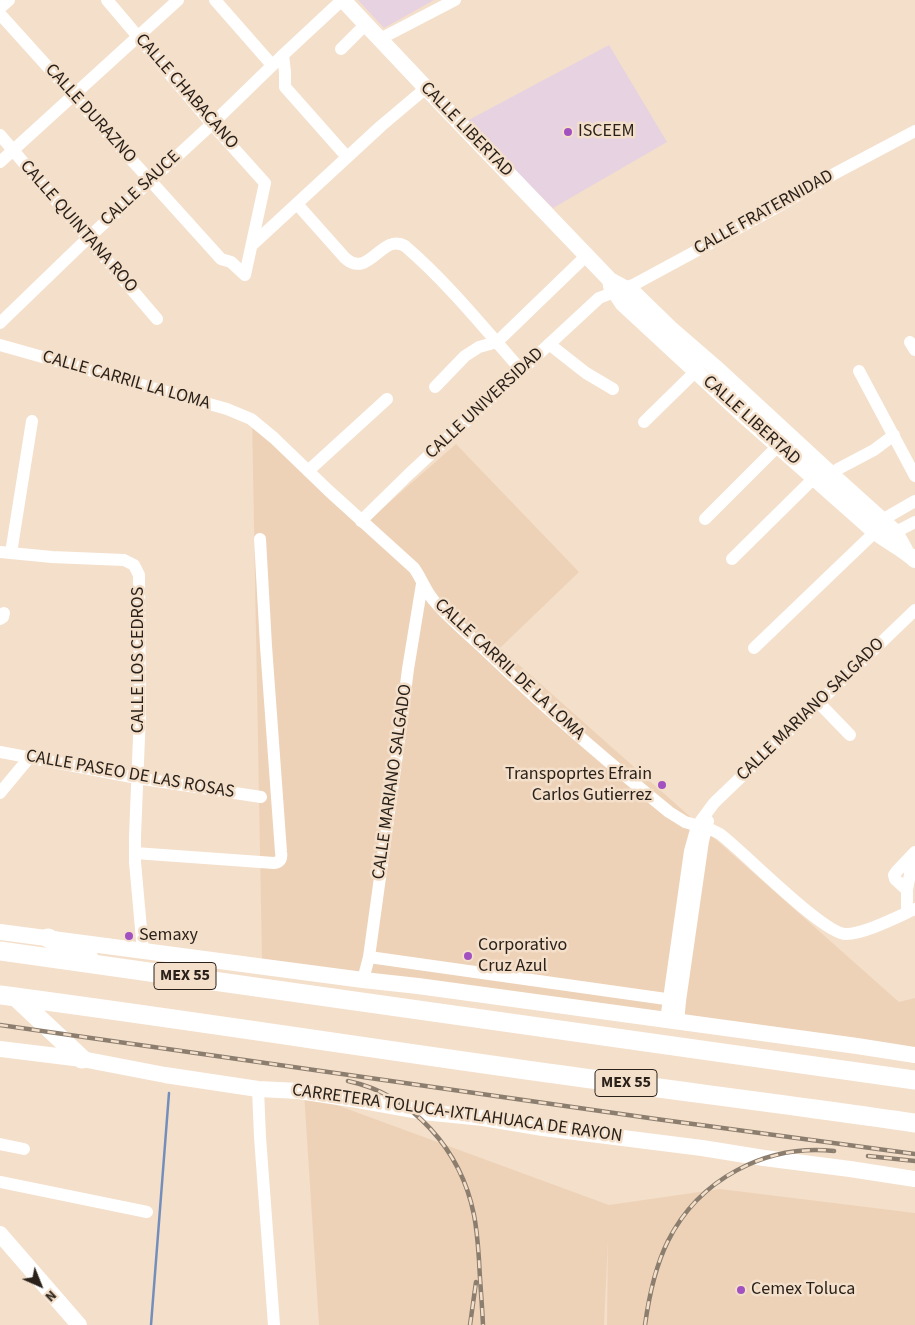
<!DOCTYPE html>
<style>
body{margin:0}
#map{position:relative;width:915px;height:1325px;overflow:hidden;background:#f4dfca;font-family:"Source Sans 3",sans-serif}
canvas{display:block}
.north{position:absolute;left:15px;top:1260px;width:50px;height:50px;-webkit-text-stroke:4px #f4dfca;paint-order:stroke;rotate:136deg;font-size:14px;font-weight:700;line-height:20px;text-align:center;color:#2a221a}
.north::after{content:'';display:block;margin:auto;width:18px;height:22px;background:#2a221a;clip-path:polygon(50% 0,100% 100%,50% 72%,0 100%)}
</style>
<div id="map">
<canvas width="915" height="1325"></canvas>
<div class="north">N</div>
</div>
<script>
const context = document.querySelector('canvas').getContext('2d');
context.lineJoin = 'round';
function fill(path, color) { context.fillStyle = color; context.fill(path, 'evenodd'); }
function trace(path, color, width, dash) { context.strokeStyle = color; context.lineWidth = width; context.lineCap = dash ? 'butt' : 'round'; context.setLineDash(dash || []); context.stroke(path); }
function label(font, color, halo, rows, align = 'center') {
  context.font = font + ' "Source Sans 3",sans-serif'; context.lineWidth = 5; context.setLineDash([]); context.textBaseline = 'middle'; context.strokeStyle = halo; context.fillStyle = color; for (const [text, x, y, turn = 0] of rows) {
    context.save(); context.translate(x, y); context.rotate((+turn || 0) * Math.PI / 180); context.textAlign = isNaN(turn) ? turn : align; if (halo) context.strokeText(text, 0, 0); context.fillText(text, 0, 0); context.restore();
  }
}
fill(new Path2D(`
 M252 415 360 528 456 444 579 572 500 648 899 1002 915 998V1051L262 961Z
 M304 1093 609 1205 720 1189 915 1213V1325H607L608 1240 604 1325H319Z`), '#edd2b7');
fill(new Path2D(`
 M358 0H434L384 28Z
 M609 45 667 142 553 208 465 122Z`), '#e7d2e1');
trace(new Path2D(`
 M151 1325 169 1093`), '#748ebb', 2.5);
trace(new Path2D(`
 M107 0 212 124 265 183 245 275
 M215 0 272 65
 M0 8 9 0
 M0 14 221 259 231 262 245 275
 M380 39 455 0
 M341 49 366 24
 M283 55 285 72V87L347 157
 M0 135 157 319
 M0 162 178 0
 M297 204 345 258C369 280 382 232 405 246 448 283 484 328 521 370
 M252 245 381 126 426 88
 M0 323 88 238 212 124 283 55 342 0
 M910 342 915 350
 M549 344 586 373 613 389
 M0 345 227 409 251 419 274 438 329 491 414 568C422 579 426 593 436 603 450 619 467 633 483 648 496 660 509 673 522 685 569 729 619 771 669 812L685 822 712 830 720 834C743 851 823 934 846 934 864 934 897 917 915 909
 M859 371 915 476
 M435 387 465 356 479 347 497 342 586 256
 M644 422 696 371
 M308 471 387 399
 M832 475 838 469 874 450 894 435
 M705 519 778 446
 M361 521 408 475 599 298 635 284 770 211 832 175 915 131
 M888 536 915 522
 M0 552 52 557 124 560 134 565 139 575 140 713 135 836V862L143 951
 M11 553 32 421
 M732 559 814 478
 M0 619 3 617 4 613
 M754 648 875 532 882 520 915 501
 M819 703 850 735
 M0 752 137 778 261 797
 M0 793 29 758
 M135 853 274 863C281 862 282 858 281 852L266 646 260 539
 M907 890 895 879 894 875 896 872 915 852
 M907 912V890L914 853
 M369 957 680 1001
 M363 980 369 957 399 740 408 669 422 584
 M666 1020 690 851 697 826 714 803 915 610
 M678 1023 680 1001 703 841 708 821
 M258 1089 260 1137 274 1325
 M0 1144 24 1149
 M0 1182 147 1212`), '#fff', 12);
trace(new Path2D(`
 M343 0 426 88 610 280 634 293 670 328 715 367 832 475 882 520 895 532 905 550
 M610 280 611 286 623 304 744 416 875 532C888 542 903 549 915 560
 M0 932 363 980 418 986 857 1046 915 1055
 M0 1049 82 1059 165 1075 258 1089 299 1091 351 1099 423 1112 483 1118 543 1128 702 1148 764 1158 850 1169 915 1179
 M0 1234 79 1325`), '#fff', 16);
trace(new Path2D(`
 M48 938 89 958
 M0 951 915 1080
 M0 995C190 1020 380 1050 570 1076 685 1092 800 1106 915 1123
 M17 998 82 1059`), '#fff', 19);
const rail = new Path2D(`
 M0 1025 656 1119 915 1154
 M348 1081C413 1095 461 1150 474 1215 477 1230 478 1245 479 1260 480 1282 482 1303 483 1325
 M868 1156 915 1161
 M470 1325 476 1282
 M645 1325C649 1296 655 1267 668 1241 699 1179 766 1144 834 1151`);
trace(rail, '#8c7e6f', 4.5);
trace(rail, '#f4dfca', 2.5, [8]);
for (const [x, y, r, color] of [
 [568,132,5,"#a251c1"],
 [662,785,5,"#a251c1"],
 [129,936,5,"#a251c1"],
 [468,956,5,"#a251c1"],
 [741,1290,5,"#a251c1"]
]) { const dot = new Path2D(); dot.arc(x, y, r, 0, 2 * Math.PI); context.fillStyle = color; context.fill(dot); trace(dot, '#f4dfca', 2); }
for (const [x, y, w] of [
 [185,976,62],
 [626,1083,62]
]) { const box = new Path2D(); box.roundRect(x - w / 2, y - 13.5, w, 27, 4); context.fillStyle = '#f4dfca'; context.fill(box); trace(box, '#2a221a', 1); }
label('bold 16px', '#2a221a', null, [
 ["MEX 55",185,976],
 ["MEX 55",626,1083]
]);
label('18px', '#2a221a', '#f4dfca', [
 ["CALLE CHABACANO",186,92,49],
 ["CALLE DURAZNO",90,114,48],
 ["CALLE LIBERTAD",466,130,46],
 ["CALLE SAUCE",141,189,-43],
 ["CALLE FRATERNIDAD",764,213,-29],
 ["CALLE QUINTANA ROO",78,227,49],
 ["CALLE CARRIL LA LOMA",126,381,16],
 ["CALLE UNIVERSIDAD",485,404,-43],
 ["CALLE LIBERTAD",751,421,42],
 ["CALLE LOS CEDROS",139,660,-90],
 ["CALLE CARRIL DE LA LOMA",509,670,43],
 ["CALLE MARIANO SALGADO",811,710,-44],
 ["CALLE PASEO DE LAS ROSAS",130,775,10],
 ["CALLE MARIANO SALGADO",393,782,-82],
 ["CARRETERA TOLUCA-IXTLAHUACA DE RAYON",457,1114,8]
]);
label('18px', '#2a221a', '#f4dfca', [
 ["ISCEEM",578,132],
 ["Transpoprtes Efrain",652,775,"right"],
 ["Carlos Gutierrez",652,796,"right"],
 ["Semaxy",139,936],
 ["Corporativo",478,946],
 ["Cruz Azul",478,967],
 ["Cemex Toluca",751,1290]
], 'left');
</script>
